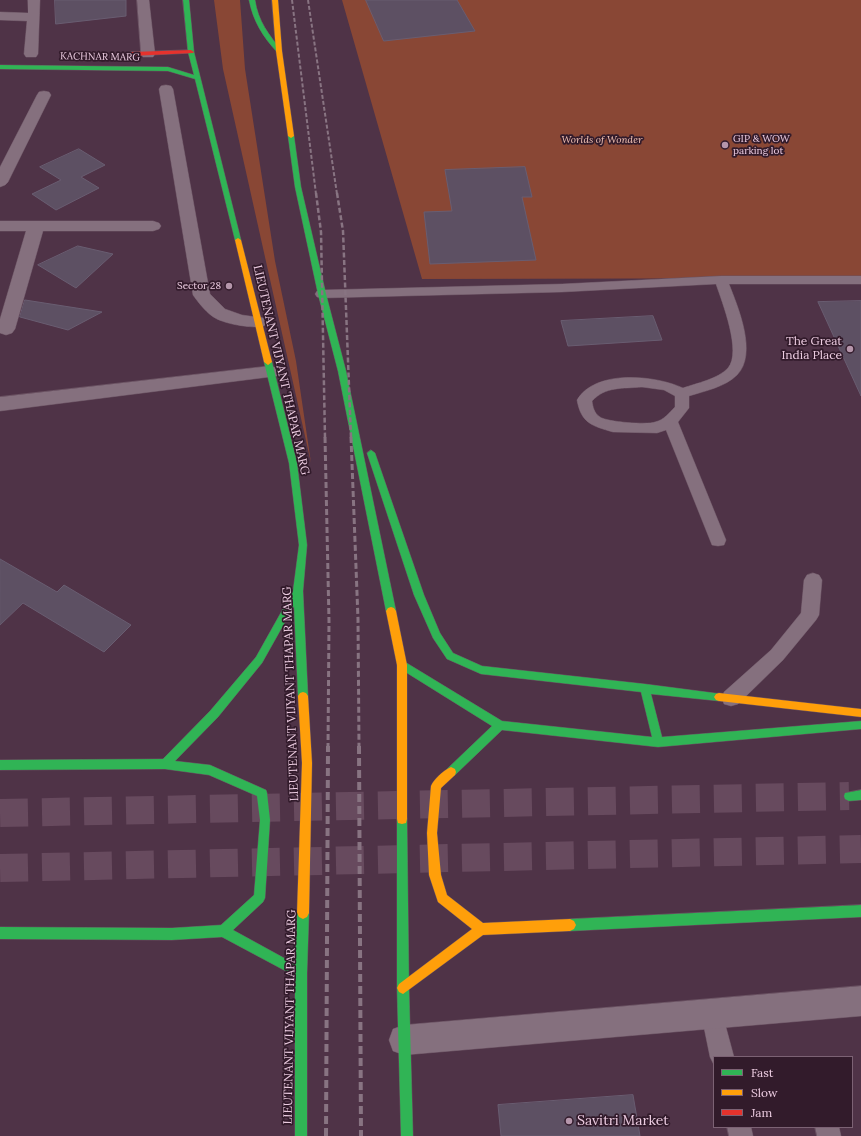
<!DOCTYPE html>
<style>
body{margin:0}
#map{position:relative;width:861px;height:1136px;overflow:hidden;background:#4f3347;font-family:Lora,serif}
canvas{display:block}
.legend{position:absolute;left:713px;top:1056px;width:140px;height:72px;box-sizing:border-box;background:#321b2b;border:1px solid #7c6274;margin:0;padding:5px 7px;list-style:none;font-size:12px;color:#eccce1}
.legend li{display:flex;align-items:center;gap:8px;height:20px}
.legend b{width:20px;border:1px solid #7c6274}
</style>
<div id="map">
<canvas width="861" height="1136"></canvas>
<ul class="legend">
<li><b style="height:5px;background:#30b455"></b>Fast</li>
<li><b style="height:5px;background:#ff9f0a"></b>Slow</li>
<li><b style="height:5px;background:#e5322d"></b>Jam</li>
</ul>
</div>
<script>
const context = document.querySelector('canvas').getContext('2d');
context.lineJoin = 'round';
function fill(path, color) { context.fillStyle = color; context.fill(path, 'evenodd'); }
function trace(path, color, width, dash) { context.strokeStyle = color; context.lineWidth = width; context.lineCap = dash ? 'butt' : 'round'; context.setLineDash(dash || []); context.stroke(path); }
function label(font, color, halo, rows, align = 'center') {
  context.font = font + ' Lora,serif'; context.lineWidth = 3.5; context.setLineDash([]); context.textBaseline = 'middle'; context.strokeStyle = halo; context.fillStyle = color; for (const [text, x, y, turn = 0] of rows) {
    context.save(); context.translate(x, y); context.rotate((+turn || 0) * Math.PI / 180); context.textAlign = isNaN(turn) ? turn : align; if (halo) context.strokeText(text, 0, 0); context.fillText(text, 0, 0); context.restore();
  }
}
fill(new Path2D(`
 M214 0H240L245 69 275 261 296 361 311 463 223 69Z
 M342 0H861V278L422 279Z`), '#894735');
const building = new Path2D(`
 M55 0H126V16L56 24Z
 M366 0H457L475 31 384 41Z
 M79 149 105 165 81 177 99 188 56 210 32 194 61 180 40 167Z
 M525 167 532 197H522L536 260 430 264 424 212 452 211 445 170Z
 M78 246 113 254 76 288 38 265Z
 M25 300 102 312 68 330 20 317Z
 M861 301V396L818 302Z
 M653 316 662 340 568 346 561 321Z
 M0 559 57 592 64 585 131 625 104 652 23 603 0 625Z
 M633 1095 640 1136H501L498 1105Z`);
fill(building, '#5d5063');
trace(building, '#695d71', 1);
trace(new Path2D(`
 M0 813 849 796
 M0 868 861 849`), '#674a5e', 28, [28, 14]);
const lane = new Path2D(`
 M721 276H861V284H729C738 307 758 354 737 375 725 387 705 391 689 396V408L678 422 726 540 724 545 718 546 712 545 666 430 657 433 613 432C592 426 581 423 577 400 595 369 655 375 683 388 697 383 718 379 728 368 742 352 722 302 716 284L562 292 322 298 317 297 315 294 317 291 322 290 562 284ZM642 387 664 390 675 396V407C669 413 664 420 655 422 647 425 607 422 600 417 594 413 593 407 592 401 606 386 622 389 642 387Z
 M813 573 819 575 822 580 819 615 816 620 783 660 738 704 731 706 724 704 722 698 724 692 771 650 801 613 804 580 807 575Z
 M712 1002 720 1005 734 1057H714V1065L710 1057 701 1013 704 1005Z
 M727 1127H751L753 1136H729Z
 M815 1127H839L841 1136H817Z`);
const street = new Path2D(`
 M28 0H40L38 54 36 57H26L24 54 27 21 0 20V12L28 13Z
 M137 0H149L155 54 153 57H143L141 54Z
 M166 85 171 86 173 89 210 294 225 309 242 315 264 318 267 322 264 326C253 329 222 324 212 316 205 311 198 302 193 295L159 89 161 86Z
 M44 91 49 92 51 95 8 182 5 185 0 187V167L37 95 39 92Z
 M0 221H153L159 223 161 226 159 229 153 231H43L15 329 12 333 6 335 0 333V319L26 231H0Z
 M270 366 277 368 279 372 277 376 0 411V397Z
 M861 986V1016L404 1055 393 1051 389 1040 393 1029 404 1025Z`);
const fast = new Path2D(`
 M183 0H189L194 52 241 240 238 242 235 240 195 79 168 71 0 69V65L168 67 194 75 188 52Z
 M249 0H255C258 21 269 35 282 51L281 52H277C263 37 253 21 249 0Z
 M291 134 294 136 301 187 326 294 346 371 396 611 394 614H388L386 611 338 371 318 294 295 187 288 136Z
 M268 359 272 362 297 463 307 545 303 591 308 696 306 699 303 700 300 699 298 696 294 606 262 663 218 717 175 761 210 765 266 790 267 793 270 820 265 898 263 902 233 930 295 964 297 913 299 909 303 907 307 909 309 913 307 973V1136H295V976L222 937 172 940 0 939V927L172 928 221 925 254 895 260 820 257 796 209 775 165 769 0 770V760L163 759 210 711 256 657 293 591 299 545 289 463 264 362Z
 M371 450 375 453 424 595 440 633 453 653 482 666 645 684 722 694 724 697 722 700 719 701 651 694 662 737 861 721V729L658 747 502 730 455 775 451 777 447 775 446 772 447 769 492 726 399 668 397 665 399 662 402 661 405 662 502 721 652 737 641 692 481 674 447 659 433 638 414 595 367 453Z
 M861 790V800L849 801 845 799 844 796 845 793Z
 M402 814 406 815 407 819 409 988 413 1136H401L397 988V819L398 815Z
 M861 905V917L570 931 566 929 564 925 566 921 570 919Z`);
const slow = new Path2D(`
 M272 0H278L282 51 294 136 291 138 288 136 276 51Z
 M238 238 241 240 272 362 268 365 264 362 235 240Z
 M391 607 394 608 396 611 407 665V819L406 823 402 824 398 823 397 819V665L386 611 388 608Z
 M303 692 306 693 308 696 312 763 309 913 307 917 303 919 299 917 297 913 302 763 298 696 300 693Z
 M719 693 861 709V717L719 701 716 700 714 697 716 694Z
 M451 767 455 769 456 772 455 775 441 788 437 833 441 875 447 895 483 923 570 919 574 921 576 925 574 929 570 931 483 935 403 994 399 992 397 988 399 984 472 929 438 902 429 875 427 833 431 786C434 779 444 770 451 767Z`);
const jam = new Path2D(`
 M191 50 194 52 193 53 131 56 128 54 131 52Z`);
trace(lane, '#6a5262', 1);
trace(street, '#6a5262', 1);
trace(fast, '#6a5262', 1);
trace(slow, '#6a5262', 1);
trace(jam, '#6a5262', 1);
fill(lane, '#85707e');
fill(street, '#85707e');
fill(fast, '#30b455');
fill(slow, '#ff9f0a');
fill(jam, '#e5322d');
trace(new Path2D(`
 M292 0 316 194
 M308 0 337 194`), '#887482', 2, [4, 2]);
trace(new Path2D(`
 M316 193 321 232 325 438
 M337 193 343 231 351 438`), '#887482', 2.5, [5, 2.5]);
trace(new Path2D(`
 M325 437 329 621 328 747
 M351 437 358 619 359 747`), '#887482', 3, [6, 3]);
trace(new Path2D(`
 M359 746 361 1136
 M326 1136 328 746`), '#887482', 4, [8, 4]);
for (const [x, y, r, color] of [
 [725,145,4,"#b596ab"],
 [229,286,4,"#b596ab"],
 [850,349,4,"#b596ab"],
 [569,1121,4,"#b596ab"]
]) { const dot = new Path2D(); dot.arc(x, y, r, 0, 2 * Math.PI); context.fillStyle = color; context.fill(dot); trace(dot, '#321b2b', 1.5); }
label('10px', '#eccce1', '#321b2b', [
 ["KACHNAR MARG",100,57,1]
]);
label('10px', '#eccce1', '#321b2b', [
 ["GIP & WOW",733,139],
 ["parking lot",733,151],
 ["Sector 28",221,286,"right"]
], 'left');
label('italic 10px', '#f5c5b6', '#321b2b', [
 ["Worlds of Wonder",602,140]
]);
label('12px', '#eccce1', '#321b2b', [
 ["The Great",842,342],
 ["India Place",842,356]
], 'right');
label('12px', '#eccce1', '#321b2b', [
 ["LIEUTENANT VIJYANT THAPAR MARG",281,370,77],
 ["LIEUTENANT VIJYANT THAPAR MARG",291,694,-92],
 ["LIEUTENANT VIJYANT THAPAR MARG",290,1017,-89]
]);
label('14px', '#eccce1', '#321b2b', [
 ["Savitri Market",577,1121]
], 'left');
</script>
